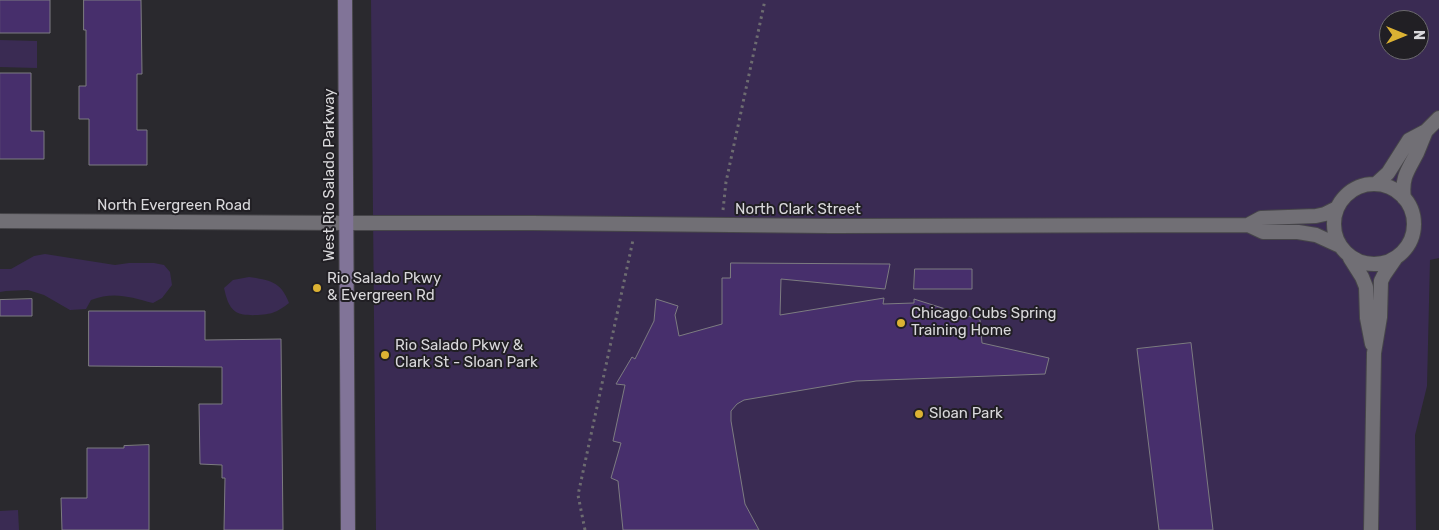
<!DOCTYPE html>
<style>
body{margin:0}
#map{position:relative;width:1439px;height:530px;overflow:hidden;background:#2a292e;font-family:Rubik,sans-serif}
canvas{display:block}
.north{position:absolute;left:1379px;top:10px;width:50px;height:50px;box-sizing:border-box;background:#211f24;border:1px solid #6b696d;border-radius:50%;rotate:90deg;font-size:14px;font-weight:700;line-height:20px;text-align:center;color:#d9d8db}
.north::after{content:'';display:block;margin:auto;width:18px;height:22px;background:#dcb233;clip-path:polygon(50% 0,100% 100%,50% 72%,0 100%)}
</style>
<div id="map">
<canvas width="1439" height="530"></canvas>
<div class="north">N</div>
</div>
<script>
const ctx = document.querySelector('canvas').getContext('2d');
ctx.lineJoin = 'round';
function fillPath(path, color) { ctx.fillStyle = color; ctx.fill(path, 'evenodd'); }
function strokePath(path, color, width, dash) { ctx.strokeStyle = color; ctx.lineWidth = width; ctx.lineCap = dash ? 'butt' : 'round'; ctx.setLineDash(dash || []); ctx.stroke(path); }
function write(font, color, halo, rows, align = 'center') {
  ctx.font = font + ' Rubik,sans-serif'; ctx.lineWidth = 4; ctx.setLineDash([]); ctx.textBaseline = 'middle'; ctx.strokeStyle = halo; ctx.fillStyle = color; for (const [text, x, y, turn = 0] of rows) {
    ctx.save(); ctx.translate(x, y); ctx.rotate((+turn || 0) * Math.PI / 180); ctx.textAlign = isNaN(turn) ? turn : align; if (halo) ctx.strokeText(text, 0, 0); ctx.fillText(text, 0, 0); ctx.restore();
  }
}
fillPath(new Path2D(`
 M 371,0 L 1439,0 L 1439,258 L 1430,260 L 1427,386 L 1415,435 L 1416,530 L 376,530 ZM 1389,20 L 1419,20 L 1419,50 L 1389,50 Z
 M 0,40 L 37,41 L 37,68 L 0,67 Z
 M 45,254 L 115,265 L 129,263 L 154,263 L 164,265 L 170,272 L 172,285 L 162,298 L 153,303 C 130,297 114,291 91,300 L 86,309 L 70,310 L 44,295 L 28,290 L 6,291 L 0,292 L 0,269 L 11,269 L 34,256 Z
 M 249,277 C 269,280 281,281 289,303 C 284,307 278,311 272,313 C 264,315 244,317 236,312 C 228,307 226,296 224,288 L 233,280 Z
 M 18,510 L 19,530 L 0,530 L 0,511 Z`), '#3a2b53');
const building = new Path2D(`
 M 0,0 L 50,0 L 50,33 L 0,33 Z
 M 84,0 L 141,0 L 142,74 L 137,74 L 137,130 L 147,130 L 147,165 L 89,165 L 89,119 L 79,119 L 79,86 L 86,86 L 86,30 L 84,30 Z
 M 0,73 L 31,73 L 31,131 L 44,131 L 44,159 L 0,159 Z
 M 731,263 L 890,264 L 885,289 L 781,279 L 780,315 L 884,298 L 883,304 L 914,303 L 914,299 L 980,320 L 982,343 L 1049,358 L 1045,374 L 856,381 L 744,400 L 737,404 L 731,411 L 731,421 L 745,504 L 759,530 L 623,530 L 618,481 L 611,478 L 621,443 L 613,441 L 625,385 L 616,384 L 632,357 L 635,359 L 654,321 L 656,299 L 678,306 L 675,315 L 679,336 L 722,324 L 722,278 L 730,278 Z
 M 915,269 L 972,269 L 972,289 L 914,289 Z
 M 32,299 L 32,316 L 0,316 L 0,300 Z
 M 89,311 L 205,311 L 205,340 L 281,339 L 283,530 L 224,530 L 225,478 L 222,478 L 222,465 L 200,464 L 199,404 L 222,404 L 222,367 L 89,366 Z
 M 1191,343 L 1213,530 L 1159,530 L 1137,349 Z
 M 149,445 L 149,530 L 62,530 L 61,498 L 87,498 L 87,448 L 124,448 L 124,446 Z`);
fillPath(building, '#472f6c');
strokePath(building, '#7d7c81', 1);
const minor = new Path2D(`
 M1334 224a40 40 0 1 1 80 0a40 40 0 1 1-80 0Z
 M 1376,184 L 1388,173 L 1409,140 L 1426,131 L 1439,118
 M 1404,198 C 1401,178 1408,170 1417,153 C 1420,146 1423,138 1426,131
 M 347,223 L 532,223 L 831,226 L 1248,225 L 1263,232 L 1298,232 L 1316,235 L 1340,246
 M 1248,225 L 1261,218 L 1316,216 L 1325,214 L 1337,208
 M 1350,258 L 1362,277 L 1366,287 L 1367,318 L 1372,344
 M 1371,530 L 1374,353 L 1380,317 L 1381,281 L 1384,275 L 1395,259`);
const tertiary = new Path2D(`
 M 0,221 L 347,223`);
const secondary = new Path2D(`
 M 345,0 L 348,530`);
strokePath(minor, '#464549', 16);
strokePath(tertiary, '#464549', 16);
strokePath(secondary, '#464549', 16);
strokePath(new Path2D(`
 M 723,210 L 726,182 L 765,0
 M 585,530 L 578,495 L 633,240`), '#6d6c70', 3, [2.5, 4]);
strokePath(minor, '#716f75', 14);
strokePath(tertiary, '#716f75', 14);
strokePath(secondary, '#817498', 14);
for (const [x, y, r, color] of [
 [317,288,5,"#dcb233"],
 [901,323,5,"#dcb233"],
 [385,355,5,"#dcb233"],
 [919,414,5,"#dcb233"]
]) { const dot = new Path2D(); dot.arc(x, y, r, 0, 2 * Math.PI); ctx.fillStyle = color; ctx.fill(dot); strokePath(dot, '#211f24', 2); }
write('15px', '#d9d8db', '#211f24', [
 ["West Rio Salado Parkway",330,175,-90],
 ["North Evergreen Road",174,206],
 ["North Clark Street",798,210]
]);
write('15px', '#d9d8db', '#211f24', [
 ["Rio Salado Pkwy",327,279],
 ["& Evergreen Rd",327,296],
 ["Chicago Cubs Spring",911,314],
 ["Training Home",911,331],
 ["Rio Salado Pkwy &",395,346],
 ["Clark St - Sloan Park",395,363],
 ["Sloan Park",929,414]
], 'left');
</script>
